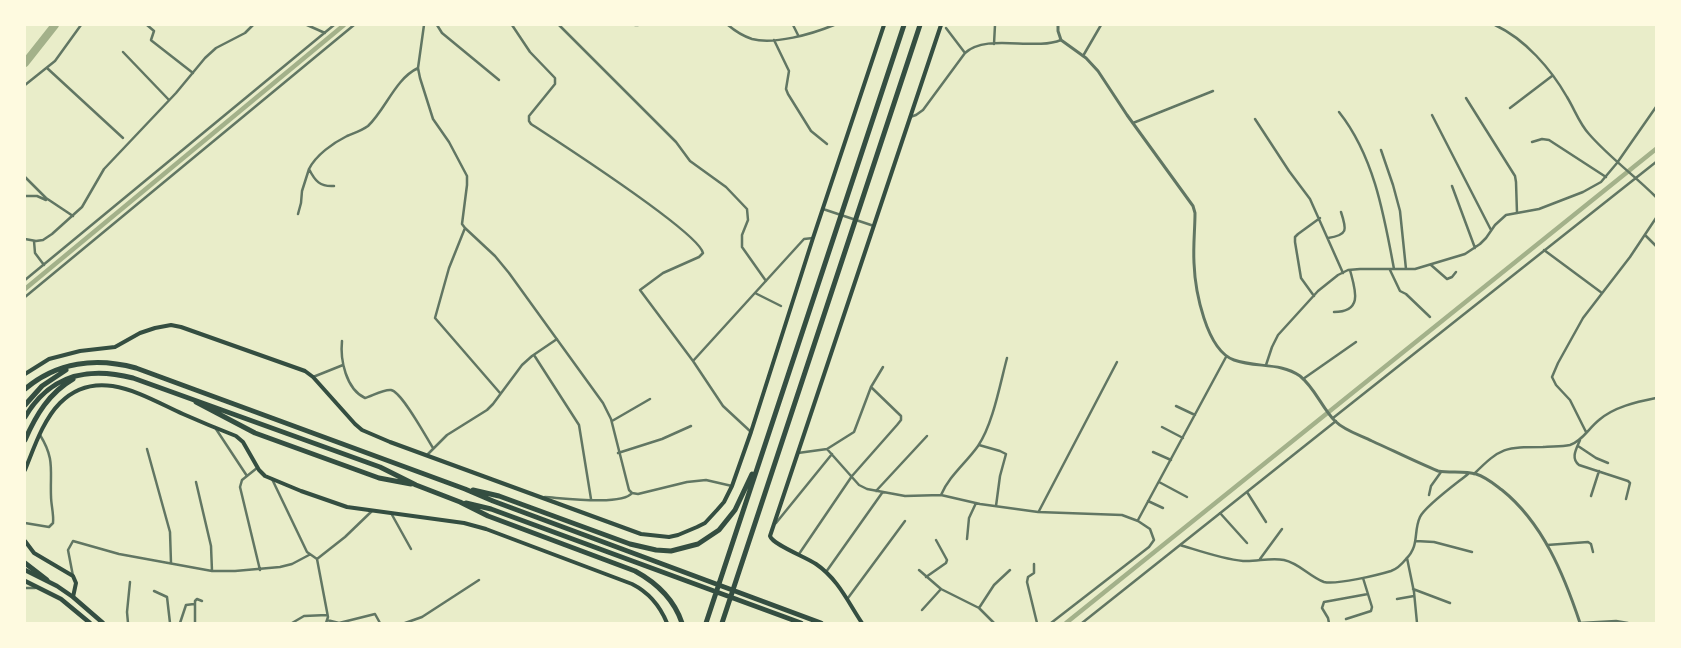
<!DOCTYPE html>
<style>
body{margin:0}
#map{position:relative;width:1681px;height:648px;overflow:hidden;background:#e9edc9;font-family:"Space Grotesk",sans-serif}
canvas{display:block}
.frame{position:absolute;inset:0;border:26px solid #fefae0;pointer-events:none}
</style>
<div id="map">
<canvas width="1681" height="648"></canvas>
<div class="frame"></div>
</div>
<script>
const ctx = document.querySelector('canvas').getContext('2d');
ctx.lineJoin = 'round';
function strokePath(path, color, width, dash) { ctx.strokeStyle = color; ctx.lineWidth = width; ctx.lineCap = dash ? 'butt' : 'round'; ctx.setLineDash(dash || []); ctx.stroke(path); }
strokePath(new Path2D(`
 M 25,289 L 344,25
 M 1066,623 L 1656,149`), '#a3b18a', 4.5);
strokePath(new Path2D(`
 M 25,63 L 55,25`), '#a3b18a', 8);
strokePath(new Path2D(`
 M 147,25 L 154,31 L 151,40 L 152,41 L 193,73
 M 307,25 L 325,33
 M 424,25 L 418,68 L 420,78 L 433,119 L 449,142 L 467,176 L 467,185 L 462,224 L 465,228 L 495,256 L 509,273 L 603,403 L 611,419 L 629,490 L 632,493 L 638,494 L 687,482 L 706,480 L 732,486
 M 437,25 L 442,33 L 499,80
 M 512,25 L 530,52 L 555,78 L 555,84 L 529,116 L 529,121 L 531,124 C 557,141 698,232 703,253 L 699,257 L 663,273 L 640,290 L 693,361
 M 559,25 L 676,142 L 690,161 L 726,187 L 747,209 L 748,220 L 742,235 L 742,247 L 766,281
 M 635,25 L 638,25
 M 728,25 C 735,31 743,36 752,39 C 774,45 812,34 834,25
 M 793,25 L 798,35
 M 1495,25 C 1525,39 1551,69 1567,97 C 1575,110 1579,123 1589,134 C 1609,157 1634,175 1656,197
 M 946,28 L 965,53
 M 774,40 L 789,71 L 786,89 L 788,94 L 811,131 L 827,144
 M 994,44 L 995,25
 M 123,52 L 169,100
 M 1083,56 L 1101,25
 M 47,68 L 123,138
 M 25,85 L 55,61 L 81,25
 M 1466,98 L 1515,176 L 1516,182 L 1517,213
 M 1510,108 L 1552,76
 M 1339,112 C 1374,156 1384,215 1394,269
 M 1432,115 L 1491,230
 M 910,117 L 916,115 L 923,110 L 965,53 C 986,33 1034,51 1061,40
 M 1255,119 L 1289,171 L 1310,199 L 1343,273
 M 1133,123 L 1213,91
 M 1532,142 L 1542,139 L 1549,140 L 1606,177
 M 1381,150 L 1393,185 L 1400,211 L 1406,269
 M 25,177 L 46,198 L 73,216
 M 334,186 C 320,187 315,181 309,169 C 316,155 333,143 347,136 C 354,133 361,131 368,126 C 386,109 395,79 418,68
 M 1452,186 L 1475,248
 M 25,196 L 37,196 L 46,200
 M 823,209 L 874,226
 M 298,214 L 301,203 L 302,191 L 309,169
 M 465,228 L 449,268 L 435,318 L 500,393
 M 1645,235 L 1656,246
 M 1328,238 C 1348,235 1347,230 1341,212
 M 25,239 L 36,241 L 43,240 L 52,234 L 82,207 L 104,169 L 176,93 L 205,58 L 216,48 L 245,33 L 253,25
 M 34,241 L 35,253 L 44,265
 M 1544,250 L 1602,293
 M 1431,265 L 1447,279 L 1452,277 L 1456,272
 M 1390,270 L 1400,291 L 1406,294 L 1430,317
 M 25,280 L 334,25
 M 755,293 L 781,306
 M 1314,296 L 1301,278 L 1295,242 L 1295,237 L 1298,234 L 1320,218
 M 25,297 L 354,25
 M 1334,312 C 1364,312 1355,289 1350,270
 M 342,341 C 340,360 346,389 365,398 C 372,396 384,389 391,390 C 402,392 426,437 433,448
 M 534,355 L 579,425 L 591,499
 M 1266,365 L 1272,347 L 1278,335 L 1318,291 L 1338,275 L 1348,270 L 1360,269 L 1415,269 L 1465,254 L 1480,244 L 1486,238 L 1495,225 L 1506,215 L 1539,209 L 1583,192 L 1601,182 L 1617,163 L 1656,107
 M 313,377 L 343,365
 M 1303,379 L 1356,342
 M 871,387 L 883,367
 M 1176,406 L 1195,415
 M 1333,418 L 1656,162
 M 612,421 L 650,399
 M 1162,427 L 1183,438
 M 216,429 L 247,476
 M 751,432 L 723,406 L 693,361 L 804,239 L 813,238
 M 1586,432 L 1570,400 L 1556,385 L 1552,377 L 1558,363 L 1583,318 L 1630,257 L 1656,218
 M 1580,440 C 1577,448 1570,458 1579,465 L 1628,481 L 1630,483 L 1626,499
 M 979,445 L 1000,451 L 1006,454 L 1000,476 L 996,506
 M 1578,446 L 1596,458 L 1608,463
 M 147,449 L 170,532 L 171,563
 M 1153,452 L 1171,460
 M 618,453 L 662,439 L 691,426
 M 798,453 L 827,449 L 859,485 L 867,489 L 905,496 L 941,495 L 980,504 L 1038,512 L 1122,515 L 1138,521 L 1150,529 L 1154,540 L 1149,547 L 1051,623
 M 427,455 L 447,435 L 487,410 L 493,404 L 522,365 L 532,356 L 557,339
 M 257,468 L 242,480 L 240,487 L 260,570
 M 1474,474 C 1501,447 1505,447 1543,447 C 1551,446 1561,447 1570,445 C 1582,441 1589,428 1599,420 C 1614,407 1636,402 1656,398
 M 272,479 L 307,552 L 317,559
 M 196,482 L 211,546 L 212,571
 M 1159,482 L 1187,497
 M 876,491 L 927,436
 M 1247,492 L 1266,522
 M 941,495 C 949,476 966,463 978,446 C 993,424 1000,384 1007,358
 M 1429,495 L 1431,486 L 1441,472
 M 1591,496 L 1599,471
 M 545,497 C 562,498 622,506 632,493
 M 1148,501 L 1163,508
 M 1039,511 L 1117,362
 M 391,513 L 411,549
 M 1220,513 L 1247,543
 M 1138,520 L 1226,357
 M 25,523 L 49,527 L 53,523 C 54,514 51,505 51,496 C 50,470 55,459 40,435
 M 776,523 L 832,454
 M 967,539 L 969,518 L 976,503
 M 1416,541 L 1434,542 L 1472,552
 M 1180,545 C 1200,551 1222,559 1243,561 C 1257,562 1270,557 1284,560 C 1299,563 1310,577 1324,582 C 1336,585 1378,575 1391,571 C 1397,569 1402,564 1406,559 C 1420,545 1413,532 1420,517 C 1425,506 1457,483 1468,474
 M 1547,545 L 1588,542 L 1591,544 L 1593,552
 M 799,554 L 852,476 L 897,425 L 901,420 L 901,416 L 871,387 L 854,432 L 827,449
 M 1407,558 L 1414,592 L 1417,623
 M 317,559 L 345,537 L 372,511
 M 317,559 L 328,617 L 326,623
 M 1260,559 L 1282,529
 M 1034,564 L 1034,573 L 1028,577 L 1027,582 L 1037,623
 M 919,570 L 941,589 L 979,608 L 994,623
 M 826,572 L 882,493
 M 73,576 L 68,550 L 73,541 L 119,554 L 212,571 L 235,571 L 280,567 L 292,564 L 309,555
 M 926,577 L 946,563 L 947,560 L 936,540
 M 25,588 L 35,588
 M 1413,589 L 1450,603
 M 154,591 L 167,597 L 170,623
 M 848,598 L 905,521
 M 1397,599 L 1414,596
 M 979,608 L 994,585 L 1010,570
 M 922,610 L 941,589
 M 1346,619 L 1371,611 L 1372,607 L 1363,578
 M 327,620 L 339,623 L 375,614 L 380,623
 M 128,623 L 127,612 L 130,582
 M 180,623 L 186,605 L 194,604
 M 195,623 L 195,601 L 197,599 L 202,601
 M 292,623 L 304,616 L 327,615
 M 405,623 L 422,617 L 479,580
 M 1082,623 L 1336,421
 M 1329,623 L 1328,618 L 1322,608 L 1324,602 L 1368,594
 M 1580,623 L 1616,621 L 1628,623`), '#617663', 2.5);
strokePath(new Path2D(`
 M 1058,25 L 1058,31 L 1061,40 L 1086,58 L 1098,71 L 1127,115 L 1193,206 L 1195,213 C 1195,229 1193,246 1194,263 C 1195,290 1206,350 1234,360 C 1256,368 1280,362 1300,376 C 1315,388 1322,408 1335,421 C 1345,431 1360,435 1372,441 C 1394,451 1416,462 1438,471 C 1450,473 1464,471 1476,474 C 1486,477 1494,484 1502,490 C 1543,523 1564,575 1580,623`), '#617663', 3);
strokePath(new Path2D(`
 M 25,374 L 49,359 L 80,351 L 115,347 L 140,333 L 155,328 L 171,325 L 181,327 L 305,371 L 313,377 L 355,424 L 362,430 L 390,442 L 641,534 L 669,537 L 678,535 L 697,527 L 705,523 L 717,510 L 724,502 L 732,486 L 751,432 L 813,238 L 884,25
 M 25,470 C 34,448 43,420 60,403 C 98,365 145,397 183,414 C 201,422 218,429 236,436 L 243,442 L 259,470 L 265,476 L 301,491 L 347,507 L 464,523 L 486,529 L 632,584 C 648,592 660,606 667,623
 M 25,541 L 34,553 L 73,576 L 76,583 L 73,597
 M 862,623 C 848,602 838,579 816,564 C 806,557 773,545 770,536 L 941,25`), '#344e41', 4);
strokePath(new Path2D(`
 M 25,570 L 57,586 L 73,597 L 103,623
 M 25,581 L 61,599 L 90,623`), '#344e41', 4.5);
strokePath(new Path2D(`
 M 25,389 C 57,362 96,357 136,368 L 465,489 L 493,501 L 821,623
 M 196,402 L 255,433 L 379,478 L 411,484
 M 25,405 L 42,386 L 66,370
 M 25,417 C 50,375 87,366 133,378 L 380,467 L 416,485 L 460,502 L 488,516 L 635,571 C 657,583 674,599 682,623
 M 25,440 C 36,415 49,393 73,379
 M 473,490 L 499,496 L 630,544 L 656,550 L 671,551 L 698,544 L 719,530 L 735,510 L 752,474
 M 466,503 L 491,509 L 801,623
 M 25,563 L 47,580
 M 706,623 L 904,25
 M 722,623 L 920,25`), '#344e41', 5);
</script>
